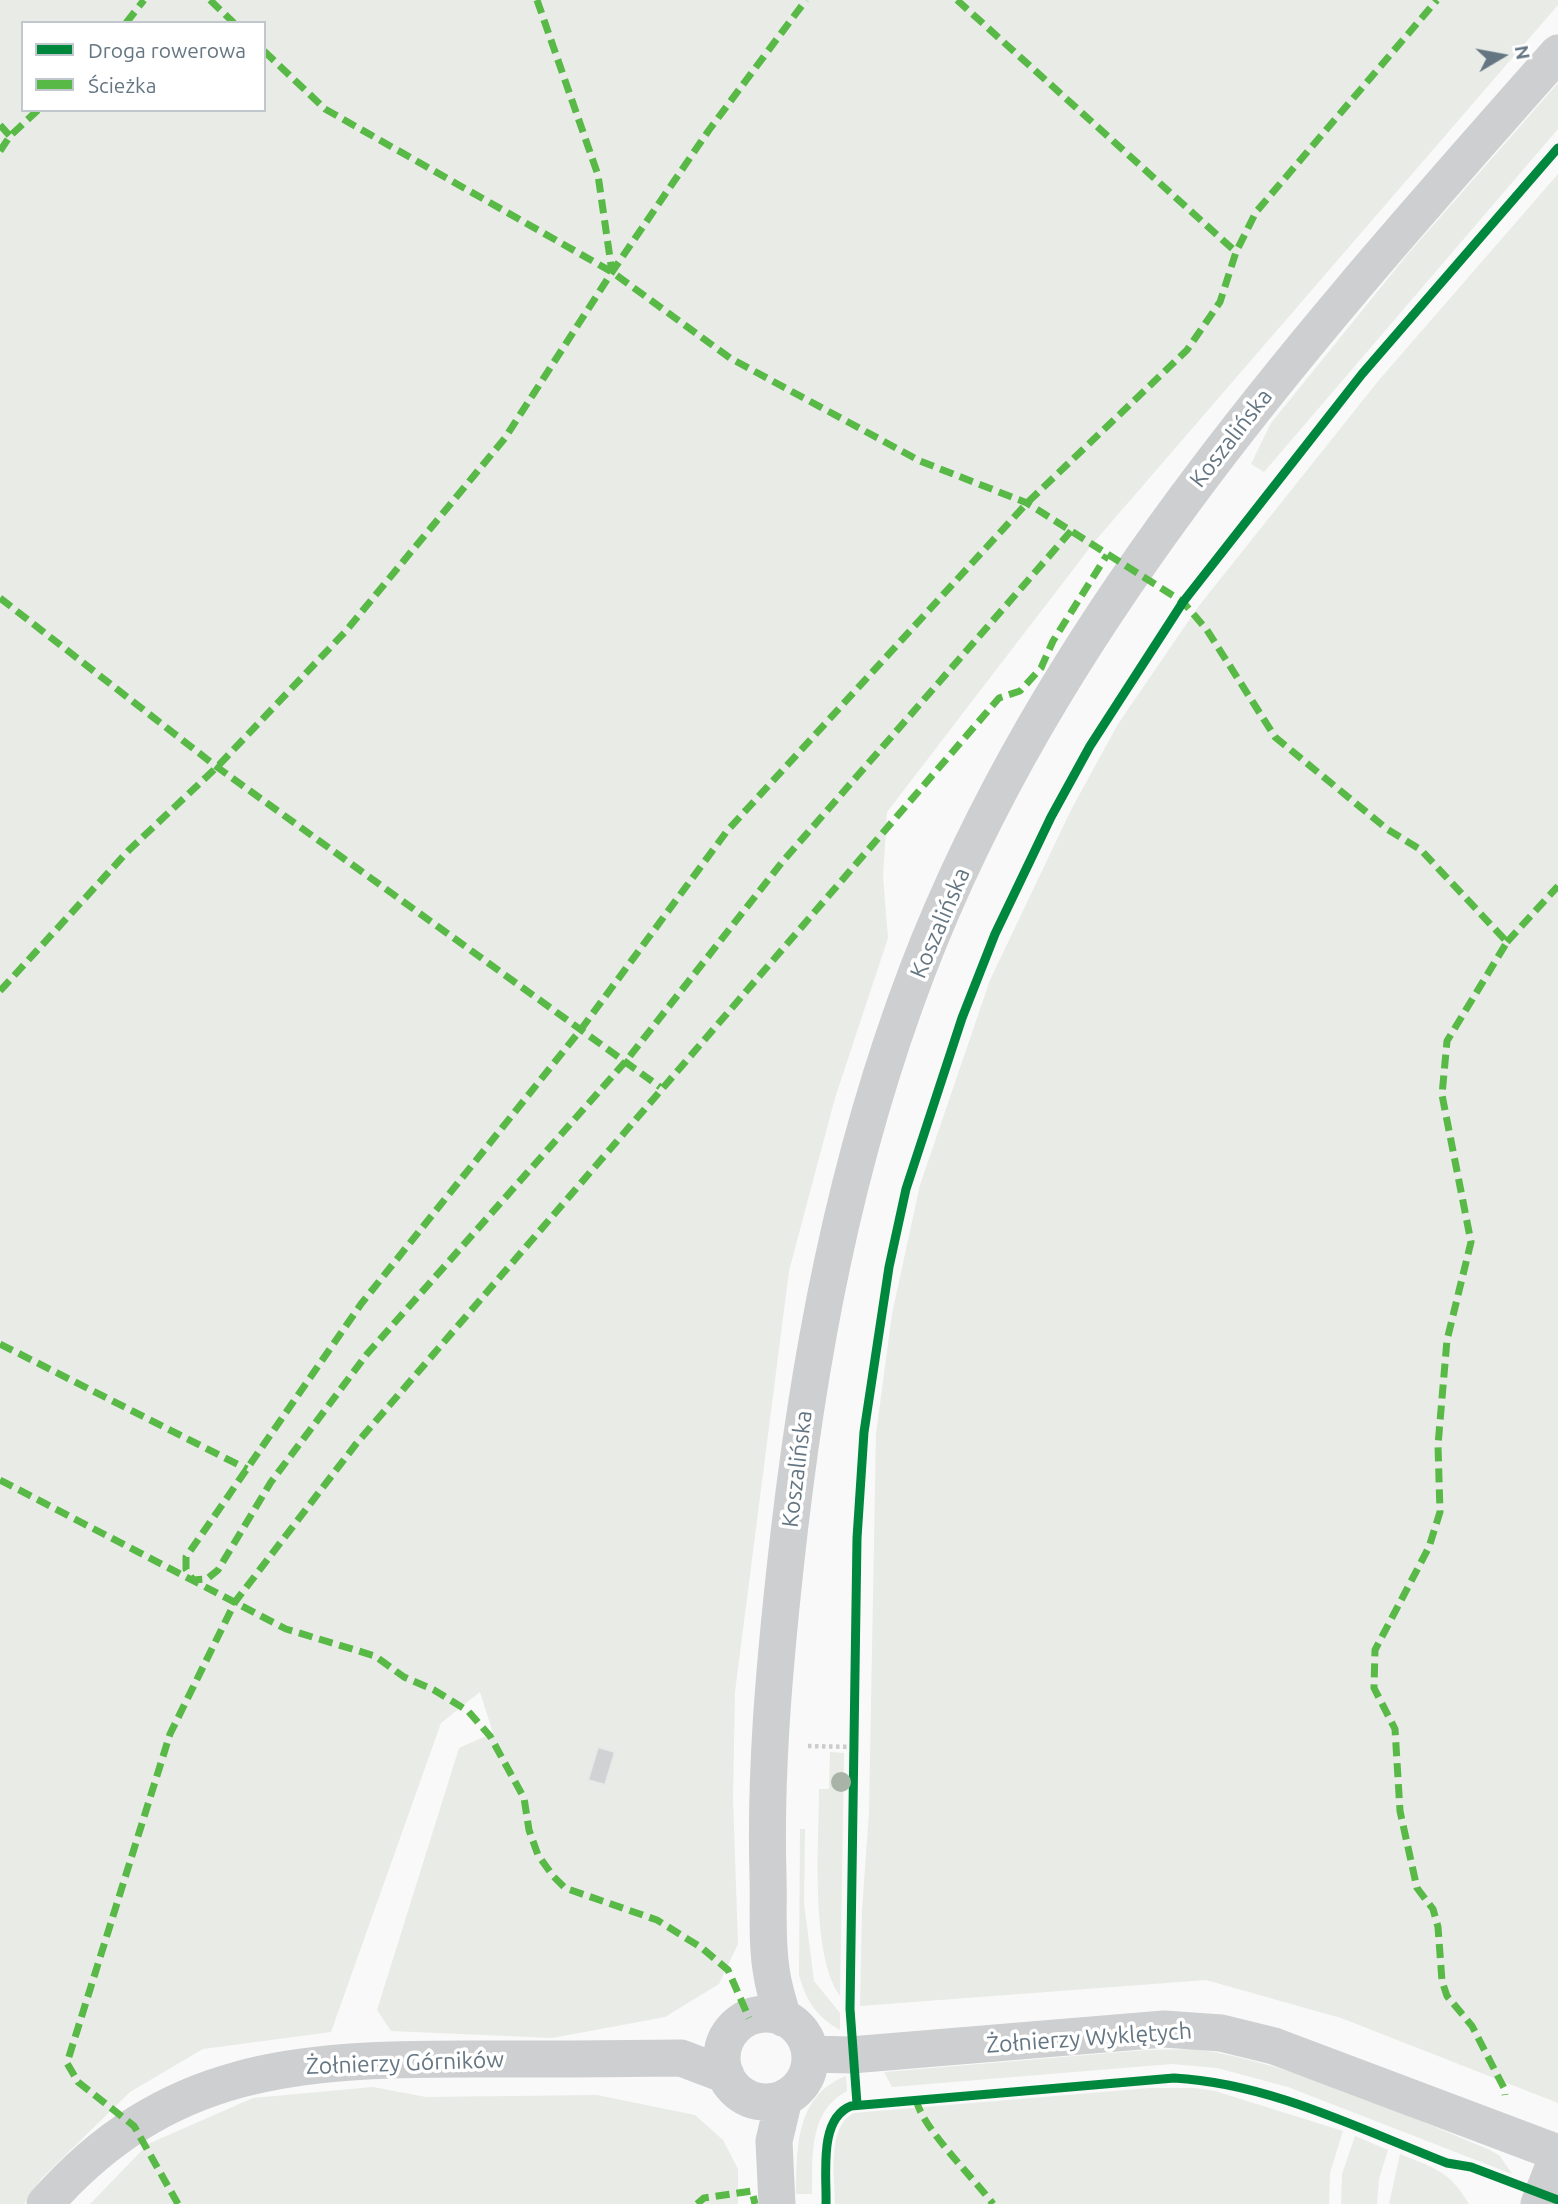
<!DOCTYPE html>
<meta charset="utf-8">
<style>
body{margin:0}
#map{position:relative;width:1558px;height:2204px;overflow:hidden;background:#f9f9f9;font-family:Ubuntu,sans-serif}
canvas{display:block}
.legend{position:absolute;left:21px;top:21px;width:245px;height:91px;box-sizing:border-box;background:#fff;border:2px solid #c1c8cd;margin:0;padding:9px 12px;list-style:none;font-size:21px;color:#657683}
.legend li{display:flex;align-items:center;gap:14px;height:35px}
.legend b{width:35px;border:2px solid #c1c8cd}
.north{position:absolute;left:1467px;top:21px;width:70px;height:70px;-webkit-text-stroke:5px #fff;paint-order:stroke;rotate:80deg;font-size:19px;font-weight:700;line-height:28px;text-align:center;color:#657683}
.north::after{content:'';display:block;margin:auto;width:24px;height:32px;background:#657683;clip-path:polygon(50% 0,100% 100%,50% 72%,0 100%)}
</style>
<div id="map">
<canvas width="1558" height="2204"></canvas>
<ul class="legend">
<li><b style="height:9px;background:#00873e"></b>Droga rowerowa</li>
<li><b style="height:9px;background:#58b947"></b>Ścieżka</li>
</ul>
<div class="north">N</div>
</div>
<script>
const ctx = document.querySelector('canvas').getContext('2d');
ctx.lineJoin = 'round';
function fillPath(path, color) { ctx.fillStyle = color; ctx.fill(path, 'evenodd'); }
function strokePath(path, color, width, dash) { ctx.strokeStyle = color; ctx.lineWidth = width; ctx.lineCap = dash ? 'butt' : 'round'; ctx.setLineDash(dash || []); ctx.stroke(path); }
function write(font, color, halo, rows, align = 'center') {
  ctx.font = font + ' Ubuntu,sans-serif'; ctx.lineWidth = 7; ctx.setLineDash([]); ctx.textBaseline = 'middle'; ctx.strokeStyle = halo; ctx.fillStyle = color; for (const [text, x, y, turn = 0] of rows) {
    ctx.save(); ctx.translate(x, y); ctx.rotate((+turn || 0) * Math.PI / 180); ctx.textAlign = isNaN(turn) ? turn : align; if (halo) ctx.strokeText(text, 0, 0); ctx.fillText(text, 0, 0); ctx.restore();
  }
}
fillPath(new Path2D(`
 M 0,0 L 1558,0 L 1558,5 L 1095,541 L 887,812 L 883,876 L 888,938 L 835,1098 L 789,1271 L 735,1692 L 733,1798 L 738,1944 L 719,1984 L 665,2017 L 552,2038 L 391,2031 L 377,2010 L 459,1748 L 493,1733 L 480,1692 L 441,1723 L 331,2032 L 203,2049 L 130,2092 L 42,2178 L 24,2204 L 0,2204 ZM 23,23 L 264,23 L 264,110 L 23,110 Z
 M 1558,83 L 1558,129 L 1264,472 L 1251,464 L 1271,423 L 1407,255 Z
 M 1558,174 L 1558,2103 L 1341,2018 L 1206,1980 L 860,2006 L 862,1911 L 869,1812 L 876,1434 L 892,1314 L 920,1185 L 990,980 L 1071,810 L 1118,724 L 1198,607 L 1379,380 Z
 M 830,1752 L 844,1753 L 840,1996 C 810,1954 819,1842 819,1789 L 829,1789 Z
 M 800,1829 L 805,1829 L 804,1903 L 814,1981 L 840,2013 L 840,2030 C 817,2017 806,2001 799,1975 Z
 M 1196,2049 C 1298,2065 1395,2111 1490,2150 L 1500,2156 L 1512,2174 L 1288,2087 L 1217,2068 L 1172,2064 L 892,2087 L 884,2072 L 1147,2050 Z
 M 846,2076 L 847,2091 C 808,2112 813,2156 812,2194 L 796,2194 C 797,2148 795,2096 846,2076 Z
 M 373,2087 L 426,2097 L 597,2095 L 695,2115 L 723,2140 L 738,2169 L 738,2204 L 90,2204 L 148,2144 L 253,2098 Z
 M 1150,2088 L 1195,2088 L 1215,2091 L 1343,2131 L 1330,2173 L 1329,2204 L 835,2204 C 835,2178 826,2127 854,2113 Z
 M 1355,2136 L 1388,2150 L 1379,2179 L 1377,2204 L 1341,2204 L 1342,2174 Z
 M 1400,2154 C 1434,2168 1450,2171 1469,2204 L 1389,2204 Z`), '#e8ebe6');
const building = new Path2D(`
 M 598,1747 L 615,1752 L 605,1785 L 588,1780 Z`);
fillPath(building, '#d0d2d3');
strokePath(building, '#e8e8e8', 2);
strokePath(new Path2D(`
 M 808,1746 L 853,1747`), '#cbcccd', 4.5, [3.5, 3.5]);
strokePath(new Path2D(`
 M722 2058a44 44 0 1 1 88 0a44 44 0 1 1-88 0Z
 M 783,2018 C 779,2004 774,1989 772,1975 C 766,1943 769,1908 768,1876 C 765,1774 774,1671 785,1569 C 807,1364 844,1162 918,969 C 1054,616 1312,332 1558,53
 M 810,2054 L 851,2055 L 1164,2029 L 1221,2033 L 1274,2046 L 1558,2153
 M 45,2204 C 166,2066 298,2059 469,2059 C 540,2059 610,2059 681,2058 L 726,2075
 M 777,2204 L 774,2141 L 784,2099
 M 1539,2204 L 1558,2155`), '#cecfd0', 37);
strokePath(new Path2D(`
 M 210,0 L 234,23
 M 537,0 L 598,175 L 612,272
 M 957,0 L 1236,252
 M 126,23 L 144,0
 M 264,51 L 325,109 L 612,272 L 730,358 L 920,461 L 1027,503 L 1183,602 L 1207,630 L 1275,737 L 1387,829 L 1421,850 L 1507,942 L 1447,1041 L 1442,1095 L 1471,1242 L 1447,1340 L 1438,1445 L 1440,1512 L 1429,1547 L 1375,1650 L 1374,1688 L 1395,1729 L 1400,1811 L 1417,1888 L 1433,1909 L 1438,1927 L 1442,1981 L 1447,1996 L 1472,2026 L 1504,2088 L 1505,2095
 M 0,125 L 10,136
 M 0,151 L 10,136 L 38,110
 M 1071,531 L 783,861 L 626,1061 L 367,1354 L 271,1482 L 218,1570 L 207,1579 L 193,1580 L 186,1569 L 186,1557 L 361,1304 L 582,1028 L 727,831 L 1027,503 L 1187,350 L 1220,302 L 1236,252 L 1256,212 L 1437,0
 M 0,598 L 217,767 L 660,1087
 M 1507,942 L 1558,886
 M 0,991 L 129,850 L 217,767 L 345,632 L 505,438 L 612,272 L 709,130 L 806,0
 M 0,1344 L 247,1469
 M 0,1480 L 286,1629 L 375,1656 L 404,1677 L 434,1690 L 468,1711 L 490,1736 L 524,1798 L 529,1830 L 538,1855 L 553,1876 L 565,1888 L 657,1920 L 702,1948 L 728,1970 L 749,2018
 M 916,2099 C 921,2127 974,2178 993,2204
 M 178,2204 L 134,2126 L 78,2082 L 67,2063 L 170,1734 L 235,1602 L 356,1444 L 999,698 L 1020,691 L 1041,668 L 1053,641 L 1107,555
 M 697,2204 L 704,2198 L 752,2191 L 755,2204`), '#58b947', 7, [14, 7]);
strokePath(new Path2D(`
 M 857,2104 L 850,2009 L 857,1538 L 864,1432 L 889,1267 L 906,1189 L 962,1018 L 995,934 L 1051,817 L 1090,746 L 1183,602 L 1362,374 L 1558,148
 M 826,2204 C 827,2175 818,2119 851,2106 L 1174,2078 C 1269,2083 1360,2129 1447,2163 L 1471,2167 L 1558,2200`), '#00873e', 9);
ctx.fillStyle = '#a9b3a7';
for (const [x, y] of [
 [841,1782]
]) { ctx.beginPath(); ctx.arc(x, y, 10, 0, 2 * Math.PI); ctx.fill(); }
write('23px', '#657683', '#fff', [
 ["Koszalińska",1231,438,-52],
 ["Koszalińska",940,923,-67],
 ["Koszalińska",797,1469,-83],
 ["Żołnierzy Wyklętych",1089,2038,-4],
 ["Żołnierzy Górników",405,2063,-2]
]);
</script>
